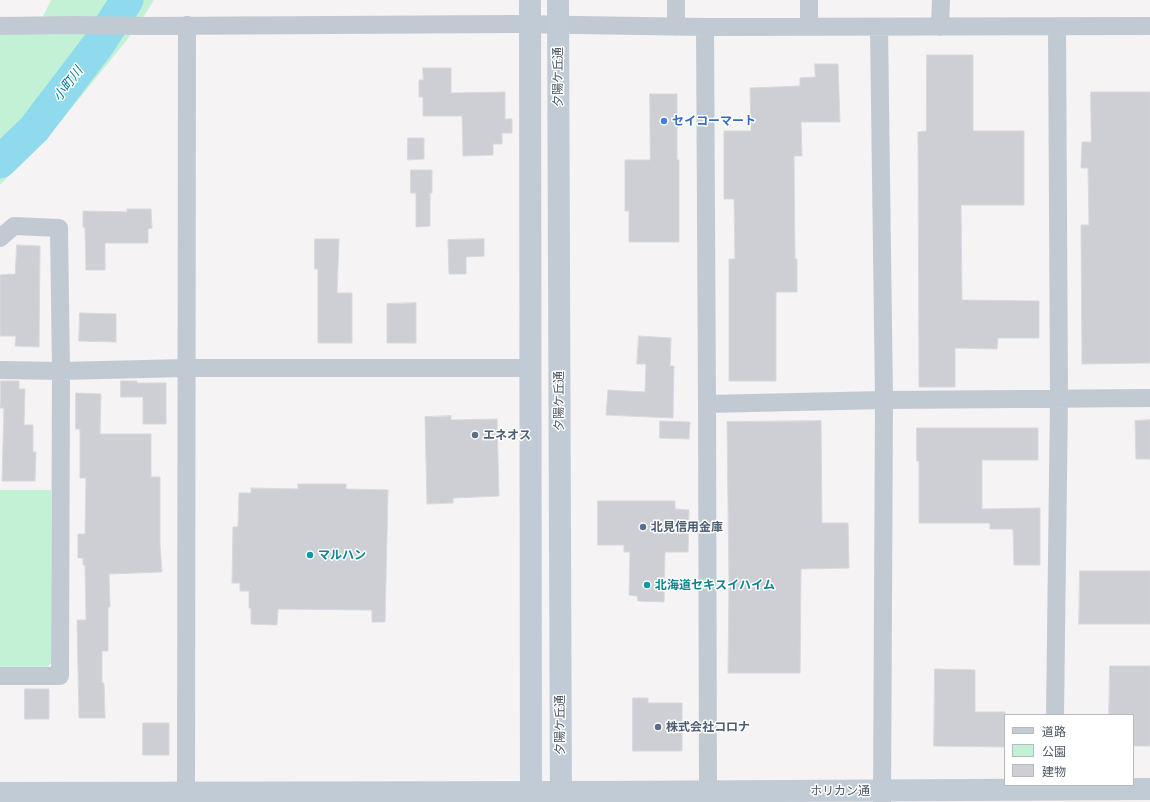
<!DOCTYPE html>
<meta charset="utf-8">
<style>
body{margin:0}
#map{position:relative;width:1150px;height:802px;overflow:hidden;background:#f5f3f3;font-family:"Asap Condensed","Noto Sans JP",sans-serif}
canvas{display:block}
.legend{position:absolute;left:1004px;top:714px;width:130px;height:72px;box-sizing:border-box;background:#fff;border:1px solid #b7bbc0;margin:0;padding:5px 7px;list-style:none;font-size:12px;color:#4a5661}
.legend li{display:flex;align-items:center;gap:8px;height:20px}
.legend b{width:20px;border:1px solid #b7bbc0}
</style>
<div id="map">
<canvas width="1150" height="802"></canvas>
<ul class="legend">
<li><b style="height:5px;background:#c1cbd6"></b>道路</li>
<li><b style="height:11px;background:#c3f1d5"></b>公園</li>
<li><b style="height:11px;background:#cdcfd5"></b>建物</li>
</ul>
</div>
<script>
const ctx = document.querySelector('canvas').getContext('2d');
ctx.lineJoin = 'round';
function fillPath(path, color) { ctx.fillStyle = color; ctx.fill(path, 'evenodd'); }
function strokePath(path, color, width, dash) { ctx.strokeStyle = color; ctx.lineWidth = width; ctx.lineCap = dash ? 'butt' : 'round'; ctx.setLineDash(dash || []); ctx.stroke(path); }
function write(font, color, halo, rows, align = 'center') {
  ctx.font = font + ' "Asap Condensed","Noto Sans JP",sans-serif'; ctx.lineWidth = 3; ctx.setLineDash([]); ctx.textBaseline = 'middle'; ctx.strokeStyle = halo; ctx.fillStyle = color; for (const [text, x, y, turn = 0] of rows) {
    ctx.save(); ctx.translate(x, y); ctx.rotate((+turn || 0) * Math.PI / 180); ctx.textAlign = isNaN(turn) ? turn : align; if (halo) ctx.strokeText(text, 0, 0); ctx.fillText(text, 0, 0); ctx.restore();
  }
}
fillPath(new Path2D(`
 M 51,0 L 154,0 L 135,30 L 61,121 L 0,185 L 0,35 L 35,33 Z
 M 0,490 L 51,490 L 51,663 L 44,671 L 0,671 Z`), '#c3f1d5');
strokePath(new Path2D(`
 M 0,162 L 34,129 L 98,45 L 127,0`), '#90daee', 33);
const building = new Path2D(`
 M 927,55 L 973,55 L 973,131 L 1024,131 L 1024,205 L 961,205 L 962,300 L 1039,301 L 1039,338 L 998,338 L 997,349 L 955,348 L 955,387 L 919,387 L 918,132 L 926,131 Z
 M 815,64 L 838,64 L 840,122 L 801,122 L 802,156 L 794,156 L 795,259 L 797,259 L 797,292 L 776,292 L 776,381 L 729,381 L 729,259 L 735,259 L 734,199 L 724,199 L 724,131 L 751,131 L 750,88 L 800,86 L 800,78 L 815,77 Z
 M 423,68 L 451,68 L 451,93 L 505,92 L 505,119 L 512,119 L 512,133 L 502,133 L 502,144 L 493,144 L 493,155 L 463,156 L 462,116 L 423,116 L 423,97 L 419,97 L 419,80 L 423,80 Z
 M 1091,92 L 1150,92 L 1150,363 L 1082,364 L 1081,225 L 1089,225 L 1088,168 L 1081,168 L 1082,142 L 1091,142 Z
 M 650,94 L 677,94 L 677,160 L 679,160 L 679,242 L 629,242 L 629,211 L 625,211 L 625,160 L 650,160 Z
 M 408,138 L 424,138 L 424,159 L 408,160 Z
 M 411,170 L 432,170 L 432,193 L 430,193 L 430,226 L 416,227 L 416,193 L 411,193 Z
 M 127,209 L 151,209 L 152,228 L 148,229 L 148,243 L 105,243 L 105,270 L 86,270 L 85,228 L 83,227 L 83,211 L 127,212 Z
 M 315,239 L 339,239 L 337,293 L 352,293 L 352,343 L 318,343 L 318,269 L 315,269 Z
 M 484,239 L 484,256 L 466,257 L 466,274 L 449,274 L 448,240 Z
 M 17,245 L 40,246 L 39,347 L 15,346 L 16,336 L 0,336 L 0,275 L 15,274 Z
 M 416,303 L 416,343 L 387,343 L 387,304 Z
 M 80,313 L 116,314 L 116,342 L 79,341 Z
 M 639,336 L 671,338 L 670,366 L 674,366 L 673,418 L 606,415 L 608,390 L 645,392 L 646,364 L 637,364 Z
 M 1,381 L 19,381 L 19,389 L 25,389 L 24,425 L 33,425 L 33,452 L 36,452 L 35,481 L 2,481 L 4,408 L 0,408 Z
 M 121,381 L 137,381 L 137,383 L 166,383 L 166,424 L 143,424 L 143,397 L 121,397 Z
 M 76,393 L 101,394 L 100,434 L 151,434 L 151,477 L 160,477 L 160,545 L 162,572 L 109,574 L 110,607 L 108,607 L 108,651 L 102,651 L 102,683 L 104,683 L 105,718 L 79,718 L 77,620 L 86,620 L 85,565 L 83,565 L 83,558 L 78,558 L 78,534 L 85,534 L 86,478 L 80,478 L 80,429 L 76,429 Z
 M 451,416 L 451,420 L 497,419 L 499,496 L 453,498 L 453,503 L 427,504 L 425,417 Z
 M 1150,420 L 1150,459 L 1136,459 L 1135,421 Z
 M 660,421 L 690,422 L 689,439 L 660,438 Z
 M 821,421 L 822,523 L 848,523 L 849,568 L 801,569 L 800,673 L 728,673 L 729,582 L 727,422 Z
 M 917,428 L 1038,428 L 1038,460 L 982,460 L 982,509 L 1040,508 L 1040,565 L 1014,565 L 1013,529 L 990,529 L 990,523 L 919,523 L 919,461 L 917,461 Z
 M 298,484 L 346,484 L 346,489 L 388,490 L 385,622 L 372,622 L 372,610 L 278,609 L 277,625 L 251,624 L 251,608 L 249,608 L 249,591 L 240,591 L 240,583 L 232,583 L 233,527 L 238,527 L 239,493 L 251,493 L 251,488 L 298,489 Z
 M 598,501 L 675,501 L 675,509 L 689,510 L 688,552 L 665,552 L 664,602 L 638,601 L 637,596 L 629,595 L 630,552 L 624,552 L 624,545 L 598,545 Z
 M 1080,571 L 1150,571 L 1150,624 L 1079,624 Z
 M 1110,666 L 1150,666 L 1150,746 L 1133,746 L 1133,715 L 1109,715 Z
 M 935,669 L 975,670 L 975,712 L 1005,712 L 1005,747 L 934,746 Z
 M 25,689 L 49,689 L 49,719 L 25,719 Z
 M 633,698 L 648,698 L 648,703 L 682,703 L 682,751 L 633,751 Z
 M 143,723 L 169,723 L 169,755 L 143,755 Z`);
fillPath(building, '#cdcfd5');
strokePath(building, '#d7d9de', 1);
strokePath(new Path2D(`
 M 0,26 L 76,25 L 145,26 L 514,24 L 705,27 L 1150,26
 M 676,27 L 676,0
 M 705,27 L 707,404 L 708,791
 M 809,27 L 809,0
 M 879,27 L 884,400 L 882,802
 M 940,27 L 941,0
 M 0,238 L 14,226 L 59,228 L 61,371 L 60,676 L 0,676
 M 0,370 L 61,371 L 186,368 L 530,368
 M 707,404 L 884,400 L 1150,398
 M 1055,715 L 1059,398 L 1057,26
 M 186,792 L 187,25`), '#c1cad2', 18);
strokePath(new Path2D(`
 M 530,0 L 531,802
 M 558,0 L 561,802
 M 0,793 L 599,792 L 1150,789`), '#c1cbd6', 22);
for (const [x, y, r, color] of [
 [664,121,4,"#3f7fe0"],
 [475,435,4,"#5c6f8a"],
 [643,527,4,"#5c6f8a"],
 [310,555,4,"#0f9aa8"],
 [647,585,4,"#0f9aa8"],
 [658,727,4,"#5c6f8a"]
]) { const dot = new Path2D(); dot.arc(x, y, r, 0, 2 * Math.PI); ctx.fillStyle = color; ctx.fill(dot); strokePath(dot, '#fff', 1.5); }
write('12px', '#4a5661', '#fff', [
 ["夕陽ケ丘通",558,77,-90],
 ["夕陽ケ丘通",559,401,-90],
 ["夕陽ケ丘通",560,725,-90],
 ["ホリカン通",840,791]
]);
write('bold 12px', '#366cbe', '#fff', [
 ["セイコーマート",672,121]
], 'left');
write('bold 12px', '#4e5e75', '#fff', [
 ["エネオス",483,435],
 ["北見信用金庫",651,527],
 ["株式会社コロナ",666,727]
], 'left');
write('bold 12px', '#0d838f', '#fff', [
 ["マルハン",318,555],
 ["北海道セキスイハイム",655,585]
], 'left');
write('italic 13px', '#0c7c9b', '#fff', [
 ["小町川",68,84,-53]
]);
</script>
